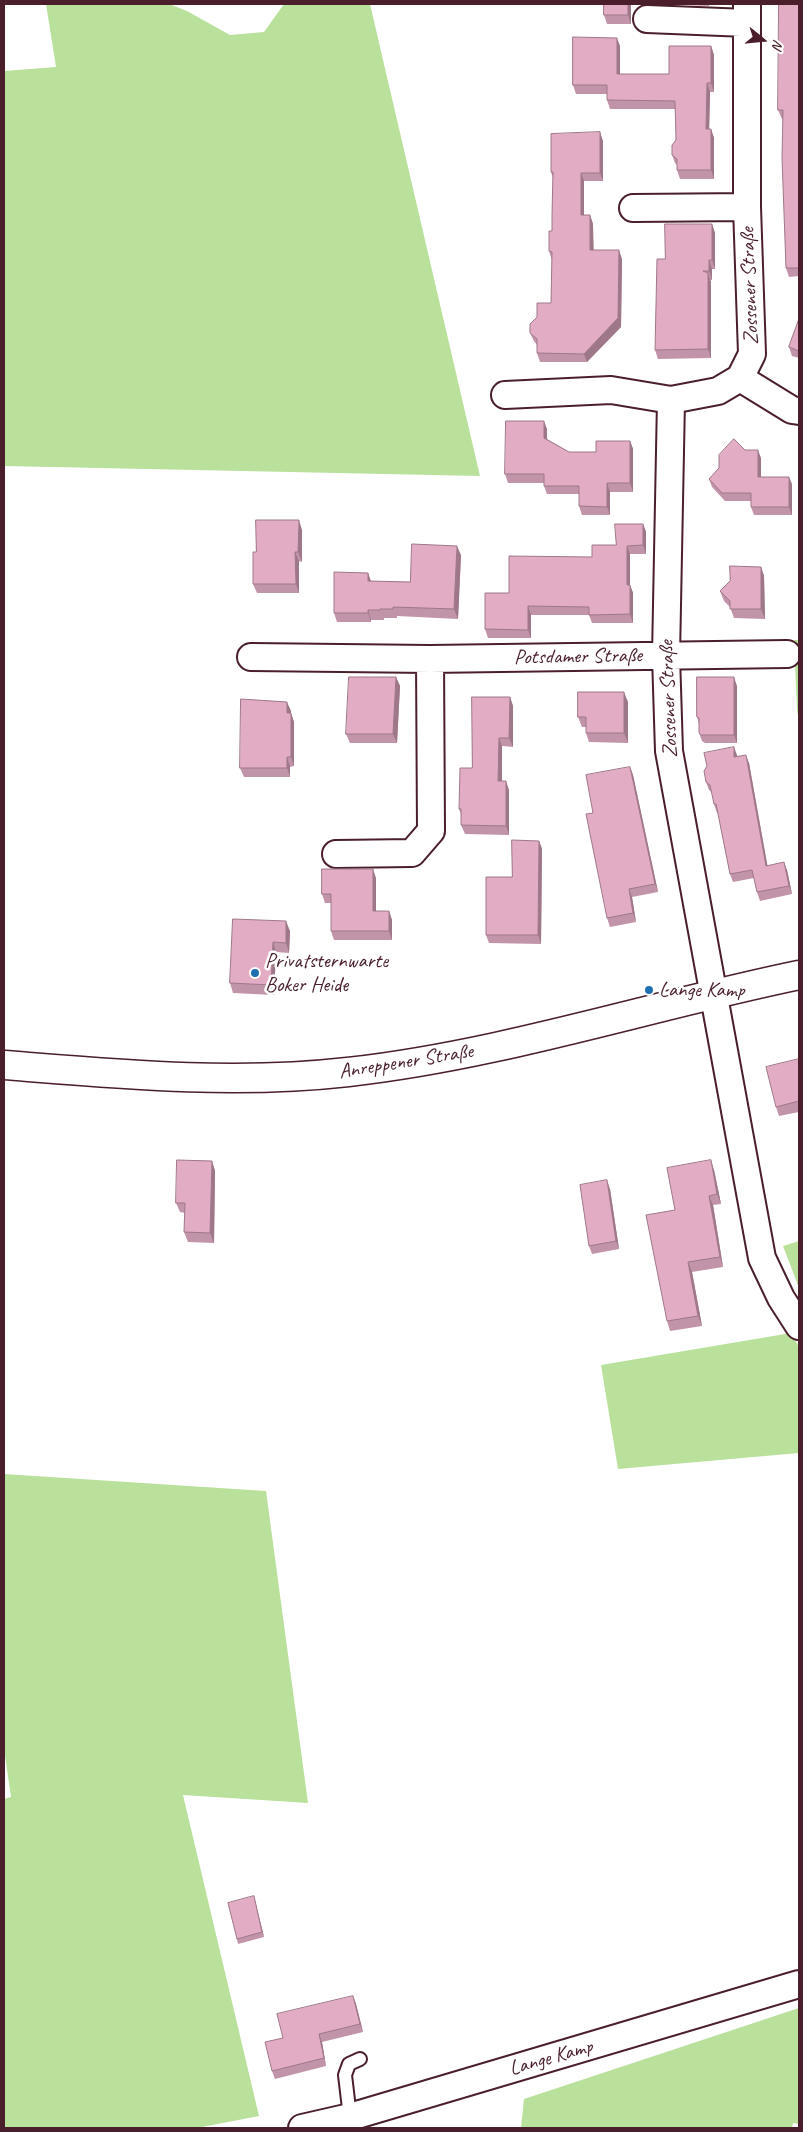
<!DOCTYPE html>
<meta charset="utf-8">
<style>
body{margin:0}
#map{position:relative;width:803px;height:2132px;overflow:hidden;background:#fff;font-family:Caveat,sans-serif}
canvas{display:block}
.frame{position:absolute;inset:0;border:5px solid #4a1f2b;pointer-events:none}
.north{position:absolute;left:738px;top:15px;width:50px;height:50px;-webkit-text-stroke:4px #fff;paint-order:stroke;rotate:107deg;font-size:14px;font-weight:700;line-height:20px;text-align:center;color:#4a1f2b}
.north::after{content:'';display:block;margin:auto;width:18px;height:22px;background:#4a1f2b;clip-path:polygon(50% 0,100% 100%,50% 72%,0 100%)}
</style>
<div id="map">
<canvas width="803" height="2132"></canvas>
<div class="frame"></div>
<div class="north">N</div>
</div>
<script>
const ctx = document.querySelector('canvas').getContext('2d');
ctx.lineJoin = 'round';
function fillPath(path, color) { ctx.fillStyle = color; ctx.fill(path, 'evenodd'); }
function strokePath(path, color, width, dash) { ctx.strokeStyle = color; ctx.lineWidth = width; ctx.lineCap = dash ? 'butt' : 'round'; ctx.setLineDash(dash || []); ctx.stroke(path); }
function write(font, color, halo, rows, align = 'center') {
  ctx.font = font + ' Caveat,sans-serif'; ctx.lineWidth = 5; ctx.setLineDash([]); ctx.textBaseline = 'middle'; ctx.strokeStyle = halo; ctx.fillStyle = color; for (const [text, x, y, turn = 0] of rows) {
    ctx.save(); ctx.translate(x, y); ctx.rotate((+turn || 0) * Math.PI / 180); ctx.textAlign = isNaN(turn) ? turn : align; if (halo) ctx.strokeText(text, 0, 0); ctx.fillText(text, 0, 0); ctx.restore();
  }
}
fillPath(new Path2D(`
 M 46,4 L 169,4 L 187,11 L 230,35 L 264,32 L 284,4 L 370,4 L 480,476 L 4,466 L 4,71 L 56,67 Z
 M 794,640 L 799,640 L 799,721 L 797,710 Z
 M 799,1241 L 799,1288 L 783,1246 Z
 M 791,1333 L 799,1347 L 799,1453 L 618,1469 L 601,1365 Z
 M 4,1474 L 266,1491 L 308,1803 L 183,1795 L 259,2116 L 197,2128 L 4,2128 L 4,1799 L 11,1797 L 4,1749 Z
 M 799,2008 L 799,2124 L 793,2123 L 792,2128 L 521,2128 L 524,2099 Z`), '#b9e19c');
const lane = new Path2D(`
 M 350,2117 L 345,2075 L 349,2064 L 360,2059`);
const street = new Path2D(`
 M 647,19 L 747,23
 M 633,208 L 747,207
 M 740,378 L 792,410 L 799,411
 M 505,395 L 611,390 L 671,400 L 718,391 L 740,378 L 752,354 L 747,207 L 747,4
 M 671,400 L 666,656 L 669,751 L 762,1258 L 781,1298 L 799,1326
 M 251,657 L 430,659 L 787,654
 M 336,854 L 412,853 L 431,831 L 430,659
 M 302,2128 L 350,2117 L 799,1984`);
const secondary = new Path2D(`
 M 4,1065 C 118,1074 234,1085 348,1072 C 501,1055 649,1006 799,975`);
strokePath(lane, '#4a1f2b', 16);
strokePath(street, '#4a1f2b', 30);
strokePath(secondary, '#4a1f2b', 31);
strokePath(lane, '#fff', 12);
strokePath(street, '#fff', 26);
strokePath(secondary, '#fff', 28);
fillPath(new Path2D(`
 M 604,4 L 631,4 L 631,24 L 607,24 L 604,15 Z
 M 683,4 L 709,4 L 709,6 L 684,5 Z
 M 799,4 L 799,276 L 789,277 L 786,268 L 783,119 L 782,119 L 778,110 Z
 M 620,46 L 620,74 L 669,74 L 711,46 L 714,55 L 714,92 L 710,92 L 709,129 L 711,129 L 714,138 L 714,179 L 680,179 L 677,170 L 677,165 L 675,163 L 672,155 L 676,140 L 676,109 L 610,109 L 607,100 L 607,94 L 576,94 L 573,85 Z
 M 603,141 L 603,181 L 584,181 L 584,215 L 590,215 L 593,224 L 593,250 L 622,259 L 621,327 L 587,362 L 540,362 L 537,353 L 537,345 L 534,341 L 530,333 L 551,303 L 552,260 L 549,251 L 552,231 L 552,215 L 553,178 L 551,172 Z
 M 712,224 L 715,233 L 715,269 L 712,269 L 712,280 L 710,280 L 711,282 L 711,358 L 658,359 L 655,350 Z
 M 799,319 L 799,358 L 792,356 L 789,347 Z
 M 547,429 L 547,439 L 569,452 L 596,452 L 630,441 L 633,449 L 633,492 L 610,492 L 610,515 L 582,515 L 579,506 L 579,494 L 547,494 L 544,486 L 544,483 L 508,483 L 505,474 Z
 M 745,450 L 761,458 L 761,477 L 792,484 L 792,515 L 754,515 L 751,507 L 751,501 L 725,501 L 712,487 L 709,479 Z
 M 643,524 L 646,532 L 646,554 L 630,554 L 630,585 L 633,593 L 633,623 L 592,623 L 589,615 L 531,615 L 531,638 L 488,638 L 485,629 L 509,593 L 592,557 L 616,545 Z
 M 302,530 L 302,562 L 299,561 L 299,593 L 257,593 L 253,584 L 256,552 Z
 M 461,555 L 458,619 L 397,616 L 397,618 L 384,618 L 384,620 L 371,620 L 371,622 L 337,622 L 334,613 L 368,573 L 371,581 L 410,582 Z
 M 761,567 L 764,576 L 765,619 L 734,618 L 730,607 L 724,601 L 720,591 Z
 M 396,677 L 400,686 L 397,743 L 350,743 L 346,734 Z
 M 737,686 L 737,743 L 705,743 L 702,741 L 699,733 L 699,724 L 697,717 Z
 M 510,697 L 513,706 L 513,747 L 502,746 L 502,781 L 509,790 L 509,835 L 465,834 L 461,825 L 461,814 L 459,809 L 472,768 Z
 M 628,702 L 628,743 L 589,742 L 586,733 L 586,727 L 582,727 L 578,717 Z
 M 291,711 L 291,713 L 294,722 L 294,766 L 290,767 L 290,777 L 244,777 L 240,768 Z
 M 737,755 L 737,756 L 749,763 L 767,865 L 787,870 L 792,894 L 760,901 L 757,892 L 754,878 L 733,882 L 730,874 L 718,813 L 717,813 L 714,804 L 712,792 L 709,790 L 706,782 Z
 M 630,767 L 633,775 L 658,892 L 632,897 L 636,922 L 610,927 L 607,918 L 593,813 Z
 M 539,841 L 542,849 L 541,944 L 489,943 L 486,935 L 512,877 Z
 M 376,878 L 376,911 L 389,911 L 392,920 L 392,940 L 334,940 L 331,931 L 331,903 L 325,903 L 322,894 Z
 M 233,919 L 290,931 L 289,953 L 276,952 L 274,995 L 233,993 L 230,983 Z
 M 799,1059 L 799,1112 L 779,1116 L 776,1107 Z
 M 212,1161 L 215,1171 L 214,1243 L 188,1242 L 184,1232 L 185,1213 L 180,1212 L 176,1203 Z
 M 714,1170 L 721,1204 L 713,1205 L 723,1267 L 692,1272 L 702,1326 L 670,1331 L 667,1321 Z
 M 610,1189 L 619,1249 L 592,1254 L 589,1246 Z
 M 254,1896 L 264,1937 L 238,1944 L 237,1939 Z
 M 353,1996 L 356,2004 L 363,2032 L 322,2042 L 326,2066 L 275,2079 L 272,2071 L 283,2038 Z`), '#c294a9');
fillPath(new Path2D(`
 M 628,4 L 631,4 L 631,24 L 628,15 Z
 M 617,38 L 620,46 L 620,83 L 617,74 Z
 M 711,46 L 714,55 L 714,92 L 711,83 Z
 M 707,83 L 710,92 L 709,138 L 706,129 Z
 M 711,129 L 714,138 L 714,179 L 711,170 Z
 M 600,132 L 603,141 L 603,181 L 600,173 Z
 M 581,173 L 584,181 L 584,224 L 581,215 Z
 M 590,215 L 593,224 L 594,259 L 590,250 Z
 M 712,224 L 715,233 L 715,269 L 712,260 Z
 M 619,250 L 622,259 L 621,327 L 587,362 L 584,354 Z
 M 709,260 L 712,269 L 712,280 L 709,271 Z
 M 708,273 L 711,282 L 711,358 L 708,349 Z
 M 544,421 L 547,429 L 547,446 L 544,438 Z
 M 630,441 L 633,449 L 633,492 L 630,483 Z
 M 758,450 L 761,458 L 761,485 L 758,477 Z
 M 789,477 L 792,484 L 792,515 L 789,507 Z
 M 607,483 L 610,492 L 610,515 L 607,507 Z
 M 299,520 L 302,530 L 302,562 L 298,552 Z
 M 643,524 L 646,532 L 646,554 L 643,545 Z
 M 457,546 L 461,555 L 458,619 L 454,609 Z
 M 627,546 L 630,554 L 630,585 L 633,593 L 633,623 L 630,614 L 627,585 Z
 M 295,552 L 299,561 L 299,593 L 296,584 Z
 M 761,567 L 764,576 L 765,619 L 761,609 Z
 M 368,573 L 371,582 L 368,581 Z
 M 528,606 L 531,615 L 531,638 L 528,630 Z
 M 368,610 L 371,620 L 371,622 L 368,613 Z
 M 396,677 L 400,686 L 397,743 L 393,734 Z
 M 734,677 L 737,686 L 737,743 L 734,735 Z
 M 624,692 L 628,702 L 628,743 L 624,733 Z
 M 510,697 L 513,706 L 513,747 L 509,738 Z
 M 287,702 L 291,711 L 290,722 L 287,713 Z
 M 291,713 L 294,722 L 294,766 L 291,757 Z
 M 499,738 L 502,746 L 502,790 L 498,781 Z
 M 734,747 L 737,755 L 737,765 L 734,757 Z
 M 746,755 L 749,763 L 769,874 L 766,866 Z
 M 287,757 L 290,767 L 290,777 L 287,768 Z
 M 630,767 L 633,775 L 658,892 L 655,884 Z
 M 506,781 L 509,790 L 509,835 L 506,826 Z
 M 539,841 L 542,849 L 541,944 L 538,935 Z
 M 784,862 L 787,870 L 792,894 L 789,886 Z
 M 373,869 L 376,878 L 376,920 L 373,911 Z
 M 629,889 L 632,897 L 636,922 L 633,913 Z
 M 389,911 L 392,920 L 392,940 L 389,931 Z
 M 286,921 L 290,931 L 289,953 L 286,943 Z
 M 273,942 L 276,952 L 274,995 L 271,985 Z
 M 711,1160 L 714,1170 L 721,1204 L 717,1194 Z
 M 212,1161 L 215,1171 L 214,1243 L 210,1233 Z
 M 607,1180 L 610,1189 L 619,1249 L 616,1241 Z
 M 709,1196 L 713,1205 L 723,1267 L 720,1257 Z
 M 688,1262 L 692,1272 L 702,1326 L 698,1316 Z
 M 254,1896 L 255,1901 L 264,1937 L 262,1932 Z
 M 353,1996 L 356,2004 L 363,2032 L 360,2024 Z
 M 319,2034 L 322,2042 L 326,2066 L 324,2058 Z`), '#9e7889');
const building = new Path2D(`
 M 604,4 L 628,4 L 628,15 L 604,15 Z
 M 779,4 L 799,4 L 799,268 L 786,268 L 782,158 L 783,110 L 778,110 Z
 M 573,37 L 617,38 L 617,74 L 669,74 L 669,46 L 711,46 L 711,83 L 707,83 L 706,129 L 711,129 L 711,170 L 677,170 L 677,159 L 672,155 L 672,145 L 676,140 L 675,101 L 607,100 L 607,85 L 573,85 Z
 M 600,132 L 600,173 L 581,173 L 581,215 L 590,215 L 590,250 L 619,250 L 618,318 L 584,354 L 537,353 L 537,339 L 530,333 L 530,324 L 537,317 L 537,303 L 551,303 L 552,252 L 549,251 L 549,231 L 552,231 L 552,215 L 553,172 L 551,172 L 551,134 Z
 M 665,224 L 712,224 L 712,260 L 709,260 L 709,271 L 703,271 L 708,273 L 708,349 L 655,350 L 657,259 L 665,259 Z
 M 799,319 L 799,351 L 789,347 Z
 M 506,421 L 544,421 L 544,438 L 569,452 L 596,452 L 596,441 L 630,441 L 630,483 L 607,483 L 607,507 L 579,506 L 579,486 L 544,486 L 544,474 L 505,474 Z
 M 734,439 L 745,450 L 758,450 L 758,477 L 789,477 L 789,507 L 751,507 L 751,493 L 722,493 L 709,479 L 719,468 L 719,455 Z
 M 256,520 L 299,520 L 298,552 L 295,552 L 296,584 L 253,584 L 253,552 L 256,552 Z
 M 615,524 L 643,524 L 643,545 L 627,546 L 627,585 L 630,585 L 630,614 L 589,615 L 589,607 L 528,606 L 528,630 L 485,629 L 485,593 L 509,593 L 509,556 L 592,557 L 592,545 L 616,545 Z
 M 412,544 L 457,546 L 454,609 L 393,607 L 393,609 L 380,609 L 380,610 L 368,610 L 368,613 L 334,613 L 334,572 L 368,573 L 368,581 L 410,582 Z
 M 730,566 L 761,567 L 761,609 L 730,609 L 730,601 L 720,591 L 730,581 Z
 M 349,677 L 396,677 L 393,734 L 346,734 Z
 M 697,677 L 734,677 L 734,735 L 701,735 L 699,733 L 699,718 L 697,717 Z
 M 578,692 L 624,692 L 624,733 L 586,733 L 586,717 L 578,717 Z
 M 472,697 L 510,697 L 509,738 L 499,738 L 498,781 L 506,781 L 506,826 L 461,825 L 461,809 L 459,809 L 460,768 L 472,768 Z
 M 241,699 L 287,702 L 287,713 L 291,713 L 291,757 L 287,757 L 287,768 L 240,768 Z
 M 734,747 L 734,757 L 746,755 L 766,866 L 784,862 L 789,886 L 757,892 L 752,870 L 730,874 L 716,804 L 714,804 L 710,785 L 706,782 L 704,771 L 707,766 L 704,753 Z
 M 630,767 L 655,884 L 629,889 L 633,913 L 607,918 L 586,814 L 593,813 L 586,775 Z
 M 512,840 L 539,841 L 538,935 L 486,935 L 486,877 L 512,877 Z
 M 322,869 L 373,869 L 373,911 L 389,911 L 389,931 L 331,931 L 331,894 L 322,894 Z
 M 233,919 L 286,921 L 286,943 L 273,942 L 271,985 L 230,983 Z
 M 799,1059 L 799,1101 L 776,1107 L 766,1067 Z
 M 177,1160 L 212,1161 L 210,1233 L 184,1232 L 185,1203 L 176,1203 Z
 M 711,1160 L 717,1194 L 709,1196 L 720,1257 L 688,1262 L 698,1316 L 667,1321 L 646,1215 L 675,1210 L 667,1168 Z
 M 607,1180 L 616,1241 L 589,1246 L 580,1185 Z
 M 254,1896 L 262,1932 L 237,1939 L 228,1903 Z
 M 353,1996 L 360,2024 L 319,2034 L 324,2058 L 272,2071 L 265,2042 L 283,2038 L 277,2014 Z`);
fillPath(building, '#e2acc4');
strokePath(building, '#9e7889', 1);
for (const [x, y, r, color] of [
 [255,973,5,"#1f6fb2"],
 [649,990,5,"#1f6fb2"]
]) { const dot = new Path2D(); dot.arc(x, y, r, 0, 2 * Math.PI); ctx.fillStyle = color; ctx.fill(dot); strokePath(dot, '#fff', 2); }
write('21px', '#4a1f2b', '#fff', [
 ["Zossener Straße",750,286,-92],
 ["Potsdamer Straße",578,657,-1],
 ["Zossener Straße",669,699,-92],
 ["Anreppener Straße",406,1062,-9],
 ["Lange Kamp",551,2058,-16]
]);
write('21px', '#4a1f2b', '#fff', [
 ["Privatsternwarte",265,961],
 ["Boker Heide",265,985],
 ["Lange Kamp",659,990]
], 'left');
</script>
